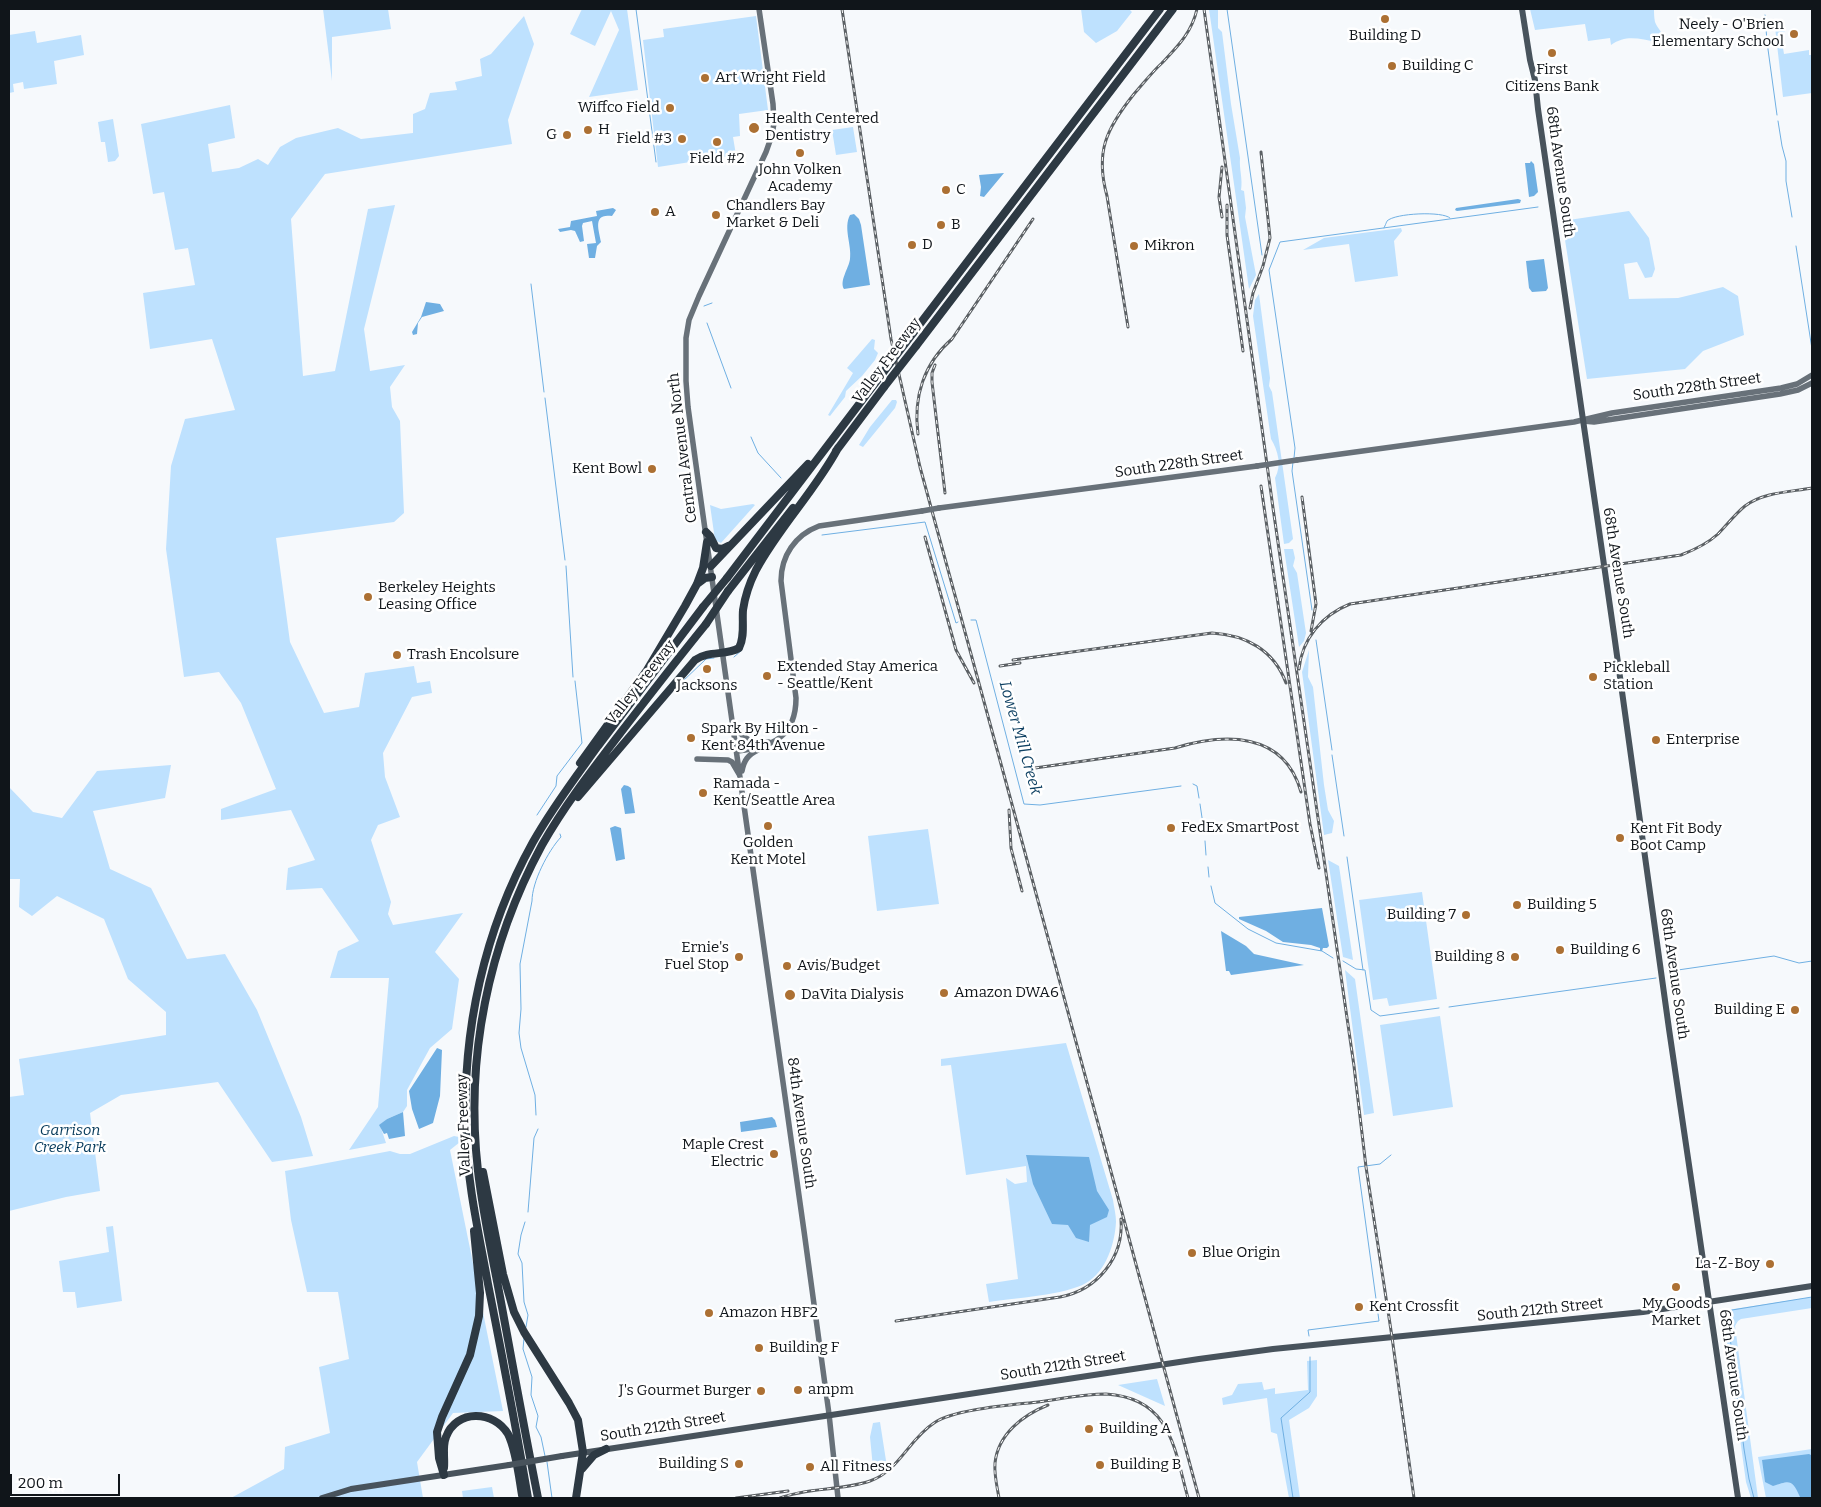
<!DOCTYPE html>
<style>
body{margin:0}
#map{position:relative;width:1821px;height:1507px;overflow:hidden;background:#f6f9fc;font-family:Bitter,serif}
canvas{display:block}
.frame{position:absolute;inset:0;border:10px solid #10151a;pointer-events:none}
.scale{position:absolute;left:10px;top:1474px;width:110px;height:22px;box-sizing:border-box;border:2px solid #10151a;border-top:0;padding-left:6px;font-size:15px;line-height:18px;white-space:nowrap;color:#10151a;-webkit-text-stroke:4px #fff;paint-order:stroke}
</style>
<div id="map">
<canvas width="1821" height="1507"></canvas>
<div class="frame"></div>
<div class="scale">200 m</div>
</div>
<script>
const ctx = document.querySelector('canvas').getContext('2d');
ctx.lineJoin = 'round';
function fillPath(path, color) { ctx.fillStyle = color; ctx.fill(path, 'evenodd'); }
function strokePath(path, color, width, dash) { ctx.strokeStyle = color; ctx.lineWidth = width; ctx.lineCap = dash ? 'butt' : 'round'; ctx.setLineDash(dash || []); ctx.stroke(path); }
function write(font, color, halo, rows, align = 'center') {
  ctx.font = font + ' Bitter,serif'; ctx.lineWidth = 5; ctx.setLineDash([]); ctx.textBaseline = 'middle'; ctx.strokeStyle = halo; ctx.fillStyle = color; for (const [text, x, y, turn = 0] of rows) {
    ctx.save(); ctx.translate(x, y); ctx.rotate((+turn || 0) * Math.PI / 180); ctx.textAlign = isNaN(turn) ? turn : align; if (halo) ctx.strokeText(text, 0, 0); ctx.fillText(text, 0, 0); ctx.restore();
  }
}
fillPath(new Path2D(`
 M 323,9 L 388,9 L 391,29 L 332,37 L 332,81 Z
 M 582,9 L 627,9 L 638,90 L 589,97 L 619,30 L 611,11 L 595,46 L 570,34 Z
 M 1081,9 L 1129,9 L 1132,12 L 1117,31 L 1096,43 L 1084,32 Z
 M 1209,9 L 1218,9 L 1218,28 L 1222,32 L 1231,104 L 1240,158 C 1239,169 1243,179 1241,190 L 1244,191 L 1246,208 L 1245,217 L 1256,275 L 1249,289 Z
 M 1530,9 L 1654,9 C 1654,13 1654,17 1655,22 C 1658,30 1664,31 1661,41 L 1657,42 C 1640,39 1626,34 1611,45 L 1610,38 L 1588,41 L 1585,24 L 1535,30 Z
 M 524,16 L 534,44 L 508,120 L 512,144 L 325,174 L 291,219 L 303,376 L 335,371 L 368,209 L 395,205 L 364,329 L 370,371 L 405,365 L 390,387 L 392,407 L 400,421 L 404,513 L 394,522 L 276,538 L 290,642 L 324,713 L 359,707 L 365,673 L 414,666 L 417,683 L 430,681 L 432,693 L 412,697 L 383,753 L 385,777 L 400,817 L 378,825 L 371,840 L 391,902 L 388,914 L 393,925 L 463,913 L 435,952 L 459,979 L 452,1029 L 430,1048 L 407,1090 L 407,1106 L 403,1112 L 387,1119 L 380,1125 L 386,1143 L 349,1150 L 378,1107 L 389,978 L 330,978 L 338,951 L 359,941 L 322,888 L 286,890 L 288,868 L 315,860 L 291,810 L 221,820 L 221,809 L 276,789 L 241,703 L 219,672 L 184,677 L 166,549 L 171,466 L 185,419 L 235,410 L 212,339 L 150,349 L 143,293 L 195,285 L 188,248 L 175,250 L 164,192 L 153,194 L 141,124 L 230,105 L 235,138 L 208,144 L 212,172 L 239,168 L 258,159 L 268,165 L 280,147 L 296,138 L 338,128 L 361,139 L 413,133 L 413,114 L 425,109 L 430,93 L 457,90 L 455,82 L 482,76 L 480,59 L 491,54 Z
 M 756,16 L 768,110 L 739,114 L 740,136 L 733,137 L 736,155 L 658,167 L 643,40 L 664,37 L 663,29 Z
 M 1780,26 L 1785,31 L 1781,36 L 1784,54 L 1809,50 L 1809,55 L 1812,55 L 1812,93 L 1783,97 L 1775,27 Z
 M 35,31 L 37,43 L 81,35 L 84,55 L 54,61 L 57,84 L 24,89 L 23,82 L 13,84 L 14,92 L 9,93 L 9,35 Z
 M 113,119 L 119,156 L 115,161 L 108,162 L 105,142 L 101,142 L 98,122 Z
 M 853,127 L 857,152 L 836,155 L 832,130 Z
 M 1629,211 L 1649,238 L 1655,269 L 1652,277 L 1645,278 L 1637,262 L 1624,264 L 1629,299 L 1678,298 L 1723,287 L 1738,296 L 1744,335 L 1703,351 L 1685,369 L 1587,379 L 1562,221 Z
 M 1401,228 L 1402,231 L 1394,241 L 1398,276 L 1355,282 L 1349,244 L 1303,250 L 1324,238 Z
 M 1259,294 L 1270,378 L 1269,386 L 1272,392 L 1293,539 L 1289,543 L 1284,544 L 1275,478 C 1282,465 1278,451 1271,439 L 1253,316 L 1255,300 Z
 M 872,339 L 875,340 L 874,349 L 878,353 L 875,360 L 862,376 L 846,391 L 845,397 L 830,416 L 828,415 L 853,373 L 847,368 Z
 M 892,400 L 896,400 L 897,402 L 895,408 L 863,447 L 859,445 L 870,427 Z
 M 753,504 L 755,505 L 721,543 L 715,540 L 710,505 L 721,509 Z
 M 1284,549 L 1293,549 L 1295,558 L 1293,566 L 1297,573 L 1306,633 L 1304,641 L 1299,647 Z
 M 1309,650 L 1308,677 L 1313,687 L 1324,785 L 1328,810 L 1334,821 L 1332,833 L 1324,835 L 1302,672 Z
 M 171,765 L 165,798 L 93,811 L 110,869 L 151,888 L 187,959 L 225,954 L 257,1010 L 301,1117 L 313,1156 L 272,1162 L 218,1082 L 121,1095 L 90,1113 L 100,1191 L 66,1197 L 9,1211 L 9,1097 L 24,1095 L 19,1059 L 166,1035 L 166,1012 L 128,979 L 104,919 L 57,896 L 32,916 L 19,907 L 20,879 L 9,879 L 9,787 L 33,812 L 62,818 L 97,771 Z
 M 928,829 L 939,904 L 877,911 L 868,836 Z
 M 1328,860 L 1339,866 L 1353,960 L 1343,957 Z
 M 1422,892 L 1437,999 L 1389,1006 L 1387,998 L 1373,1000 L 1359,900 Z
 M 1345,970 L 1355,979 L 1374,1113 L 1364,1115 Z
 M 1440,1016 L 1453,1107 L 1393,1116 L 1380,1025 Z
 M 1066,1043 L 1113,1200 C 1114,1207 1116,1215 1116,1222 C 1115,1243 1106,1272 1086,1283 C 1066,1295 1014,1298 989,1302 L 986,1284 L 1018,1279 L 1006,1178 L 1015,1184 L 1027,1182 L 1026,1166 L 966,1175 L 951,1065 L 941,1066 L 941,1059 Z
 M 454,1136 L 459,1137 L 460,1142 L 450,1150 L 503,1411 L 453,1413 L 417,1462 L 423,1498 L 231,1498 L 284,1469 L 285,1447 L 330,1433 L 319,1367 L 349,1359 L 338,1292 L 307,1292 L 291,1220 L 285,1171 L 390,1151 L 400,1154 L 410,1154 Z
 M 113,1226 L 122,1301 L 77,1308 L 75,1292 L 63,1292 L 59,1261 L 109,1252 L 106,1227 Z
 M 1812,1297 L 1812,1308 L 1741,1319 L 1738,1321 L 1735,1326 L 1758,1498 L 1751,1498 L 1746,1482 L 1723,1316 L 1727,1310 Z
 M 1317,1360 L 1317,1396 L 1309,1408 L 1289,1420 L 1300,1498 L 1289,1498 L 1277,1434 L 1271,1432 L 1267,1398 L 1223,1405 L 1222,1398 L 1232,1395 L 1238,1384 L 1262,1382 L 1264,1390 L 1275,1388 L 1275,1394 L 1308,1390 L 1307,1361 Z
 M 1157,1379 L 1165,1406 L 1118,1385 Z
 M 880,1422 L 887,1467 L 873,1468 L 870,1437 L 873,1423 Z
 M 1812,1449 L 1812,1498 L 1766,1498 L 1758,1457 Z
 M 492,1487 L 494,1498 L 463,1498 L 462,1491 Z`), '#bee1fe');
fillPath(new Path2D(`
 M 1531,161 L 1534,164 L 1538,192 L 1534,196 L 1529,197 L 1525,163 L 1530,163 Z
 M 1004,173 L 984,197 L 980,196 L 981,187 L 979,175 Z
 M 1518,199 L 1521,200 L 1520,203 L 1457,211 L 1455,210 L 1456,208 Z
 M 613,208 L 616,210 L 612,216 C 592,213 599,230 601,242 L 597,246 L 595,258 L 589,258 L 587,244 L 596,243 L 592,221 L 583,223 L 582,226 L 584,241 L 580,242 L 575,231 L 571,230 L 560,232 L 558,229 L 570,227 L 571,221 L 597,216 L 596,211 Z
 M 854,214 L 859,219 L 861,225 L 870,285 L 844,289 C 839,281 849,268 850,259 C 852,245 843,228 850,215 Z
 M 1544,259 L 1548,288 L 1546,291 L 1532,292 L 1529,288 L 1526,261 Z
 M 426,302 L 440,304 L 444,311 L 422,317 L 418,323 L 417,334 L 413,335 L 412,332 L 421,317 Z
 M 624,785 L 628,786 L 631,788 L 635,813 L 625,814 L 621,789 Z
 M 615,826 L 621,828 L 625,859 L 616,861 L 610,828 Z
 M 1322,908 L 1329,946 L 1327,948 L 1323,948 L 1322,951 L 1320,951 L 1320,948 L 1311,945 L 1283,942 L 1266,931 L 1239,919 L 1239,917 Z
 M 1221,931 L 1246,946 L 1254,954 L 1304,965 L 1231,975 L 1229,971 L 1226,971 Z
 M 437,1048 L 442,1050 L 440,1096 L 433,1123 L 419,1129 L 412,1109 L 409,1091 Z
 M 403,1112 L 405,1136 L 389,1139 L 387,1133 L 384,1134 L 379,1125 L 387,1119 Z
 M 772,1117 L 775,1120 L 777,1127 L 741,1132 L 740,1122 Z
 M 1026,1155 L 1089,1157 L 1097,1191 L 1109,1210 L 1107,1217 L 1090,1225 L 1089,1242 L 1076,1238 L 1068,1225 L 1052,1224 L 1033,1184 Z
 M 1809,1454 L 1811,1455 L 1812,1494 L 1811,1498 L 1800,1497 C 1792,1478 1789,1481 1773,1486 L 1765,1482 L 1762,1460 Z`), '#6fafe2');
strokePath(new Path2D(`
 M 636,9 L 656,162
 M 1227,9 L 1262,255
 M 1765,15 L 1767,42 L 1777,115
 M 1778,121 L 1782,146 L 1786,161 L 1786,181 L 1792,217
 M 1384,228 C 1384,228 1387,221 1387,221 C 1395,213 1443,211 1450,218
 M 1796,246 L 1812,349
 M 531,284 L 544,392
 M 704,306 L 712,303
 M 707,323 L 731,388
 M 545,398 L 565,560
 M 751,437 L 758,453 L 781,478
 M 1294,458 L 1295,448 L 1269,270 L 1280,242 L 1538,207
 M 1293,462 L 1292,471 L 1312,610
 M 822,535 L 925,522 L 956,623 L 958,622
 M 566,566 L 573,677
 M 971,620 L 976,620 L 1024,804 L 1040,805 L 1181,786
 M 1316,640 L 1332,750
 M 734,657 L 742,650
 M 681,683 L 706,659 L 714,658
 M 1332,755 L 1344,836
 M 1193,784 L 1197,786 L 1199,798
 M 1200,804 L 1204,831
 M 537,815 L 556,786 L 557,776 L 582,743 L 575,681
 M 1205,841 L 1206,855
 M 1347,857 L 1363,970
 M 1208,867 L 1209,877
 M 1211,886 L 1215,903 L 1248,929 L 1276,943 L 1322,951 L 1333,958
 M 1343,961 L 1356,969 L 1365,970 L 1371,1010 L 1380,1016 L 1439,1008
 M 1671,971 L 1774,956 L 1799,963 L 1812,961
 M 1449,1007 L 1656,978
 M 536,1115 L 535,1095 L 521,1048 L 519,1033 L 521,1009 L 520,964 L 532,901 C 532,882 548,851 561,837 L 560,834
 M 528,1212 L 534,1138 L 538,1129
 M 525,1222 L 521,1235 L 518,1254 L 522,1263 L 524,1302 L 528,1315 L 526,1327
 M 1309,1336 L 1308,1330 L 1379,1321 L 1358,1167 L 1380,1164 L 1391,1155
 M 524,1338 L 523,1349 L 532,1377 L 531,1395 L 538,1416 L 536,1427 L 541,1437 L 545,1456
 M 547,1462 L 552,1498
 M 1293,1498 L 1281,1418 L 1310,1392 L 1310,1357
 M 1754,1498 L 1749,1479 L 1744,1449 L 1727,1313 L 1732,1310 L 1812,1297`), '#6fafe2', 1);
strokePath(new Path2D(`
 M 759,9 L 773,104 L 774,123 L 772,135 L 766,152 L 699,296 L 689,320 L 686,338 L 686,381 L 688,407 L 701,501 L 804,1231 L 829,1414 L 838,1498
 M 1583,421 L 1594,422 L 1780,394 L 1798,390 L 1812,383
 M 1297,460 L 1574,422 L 1612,413 L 1781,388 L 1797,384 L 1812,375
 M 939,508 L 1257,466
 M 736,726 C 743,741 754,743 769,742
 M 738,751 C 772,747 796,737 796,698 L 781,581 C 781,556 795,535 819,526 L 922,511
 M 697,759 L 728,760 L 732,762 L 739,774
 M 742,771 C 744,760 748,755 758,750`), '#687179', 5.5);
strokePath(new Path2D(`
 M 1522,9 L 1530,60 L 1535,80 L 1538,109 L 1614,634 L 1669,1029 L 1738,1498
 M 562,1456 L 1199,1359 L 1273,1349 L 1643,1312 L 1812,1286
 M 322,1498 L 351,1489 L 509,1465`), '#48535c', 6);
strokePath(new Path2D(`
 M 913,333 L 1160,9
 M 916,346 L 1173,9
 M 836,451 L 884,387
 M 706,532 L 710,536 L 716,548 L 722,549 L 728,546
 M 711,566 L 808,464
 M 727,578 L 882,374
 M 697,584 L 705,578 L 712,577
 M 728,591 L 793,508
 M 580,763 L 647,670 L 685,606 L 697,584 L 703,568 L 707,542
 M 578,797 L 695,660 C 709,650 726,656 739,648 C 745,637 742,622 743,610 C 745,596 750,582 756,570 C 779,527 815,491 838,448
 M 483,1172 L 503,1274 L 514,1312 L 524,1332 L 569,1403 L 578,1420 L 583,1452 L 576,1498
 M 444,1468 C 445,1457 442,1447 446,1437 C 456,1409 494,1410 508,1434 C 516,1450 519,1477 522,1495
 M 582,1469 L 594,1455 L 606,1449
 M 444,1475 L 439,1458 L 437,1432 L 442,1417 L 470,1355 L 479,1316 L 480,1293 L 474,1231
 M 528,1498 C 516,1427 502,1355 488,1284 C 479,1234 467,1183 466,1131 C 462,1031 484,930 533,842 C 552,808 575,778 598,746 C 633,700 668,654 703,607
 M 538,1498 C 525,1433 513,1367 501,1302 C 493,1259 483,1215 478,1171 C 465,1058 488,945 542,845 C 563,808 589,774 615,740 C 645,701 675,662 706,624`), '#2d3943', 8);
const rail = new Path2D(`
 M 842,9 L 891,339 L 920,467 L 1010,797 L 1199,1498
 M 1204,9 L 1273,508 L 1354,1066 L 1366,1167 L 1392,1337 L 1414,1498
 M 1227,205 L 1227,235 L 1243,351
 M 1222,217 L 1219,197 L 1222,167
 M 1250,308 L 1253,293 L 1263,266 L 1270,238 L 1261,152
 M 1128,327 L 1107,196 C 1095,152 1106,129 1134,94 C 1143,84 1152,72 1162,63 C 1178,46 1192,32 1197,9
 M 935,365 L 932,373 L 932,382 L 945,493
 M 918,434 C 913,397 924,363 952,339 L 1033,219
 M 1261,486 L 1310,824 L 1319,868
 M 1302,497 L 1316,604 L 1311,631
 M 925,537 L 956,650 L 974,683
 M 1013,660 L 1212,633 C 1246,635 1274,650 1286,683
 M 1000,666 L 1020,663
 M 1299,669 C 1302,639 1322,615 1350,604 L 1681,555 C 1694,550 1707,544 1718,534 C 1727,525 1735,514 1745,506 C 1764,492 1790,492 1812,488
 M 1035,768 L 1175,748 C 1224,733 1284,731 1301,792
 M 1009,810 L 1011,848 L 1022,891
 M 896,1321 L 1060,1297 C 1097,1290 1124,1258 1121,1219
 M 736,1498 L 788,1491
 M 780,1498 C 809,1487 841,1491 870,1481 C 899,1471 909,1439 934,1423 C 954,1409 1012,1405 1038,1402 C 1061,1399 1083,1394 1106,1394 C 1171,1398 1174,1448 1188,1498
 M 999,1498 C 997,1487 994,1474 995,1463 C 998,1434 1023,1415 1048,1405`);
strokePath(rail, '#5b6064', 3);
strokePath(rail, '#fff', 1, [4]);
strokePath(new Path2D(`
 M 1257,466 L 1297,460
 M 922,511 L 939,508`), '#687179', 5.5);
strokePath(new Path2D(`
 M 509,1465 L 562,1456`), '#48535c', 6);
strokePath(new Path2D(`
 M 882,374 L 913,333
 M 884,387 L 916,346
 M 703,607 L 727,578
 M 706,624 L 728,591`), '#2d3943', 8);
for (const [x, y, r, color] of [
 [1385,19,5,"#ac7033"],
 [1794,34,5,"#ac7033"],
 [1552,53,5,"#ac7033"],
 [1392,66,5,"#ac7033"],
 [705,78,5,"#ac7033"],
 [670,108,5,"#ac7033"],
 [754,128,6,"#ac7033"],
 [588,130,5,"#ac7033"],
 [567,135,5,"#ac7033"],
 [682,139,5,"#ac7033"],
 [717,142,5,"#ac7033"],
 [800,153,5,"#ac7033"],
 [946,190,5,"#ac7033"],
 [655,212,5,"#ac7033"],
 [716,215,5,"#ac7033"],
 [941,225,5,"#ac7033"],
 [912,245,5,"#ac7033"],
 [1134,246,5,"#ac7033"],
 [652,469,5,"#ac7033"],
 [368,597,5,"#ac7033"],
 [397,655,5,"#ac7033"],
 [707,669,5,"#ac7033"],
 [767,676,5,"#ac7033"],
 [1593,677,5,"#ac7033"],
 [691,738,5,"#ac7033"],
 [1656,740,5,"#ac7033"],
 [703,793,5,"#ac7033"],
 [768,826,5,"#ac7033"],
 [1171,828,5,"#ac7033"],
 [1620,838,5,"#ac7033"],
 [1517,905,5,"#ac7033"],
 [1466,915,5,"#ac7033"],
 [1560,950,5,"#ac7033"],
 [739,957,5,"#ac7033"],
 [1515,957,5,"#ac7033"],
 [787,966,5,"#ac7033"],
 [944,993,5,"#ac7033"],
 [790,995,6,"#ac7033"],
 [1795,1010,5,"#ac7033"],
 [774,1154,5,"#ac7033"],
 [1192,1253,5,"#ac7033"],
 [1770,1264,5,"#ac7033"],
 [1676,1287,5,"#ac7033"],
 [1359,1307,5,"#ac7033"],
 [709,1313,5,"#ac7033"],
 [759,1348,5,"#ac7033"],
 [798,1390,5,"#ac7033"],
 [761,1391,5,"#ac7033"],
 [1089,1429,5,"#ac7033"],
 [739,1464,5,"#ac7033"],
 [1100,1465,5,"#ac7033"],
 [810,1467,5,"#ac7033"]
]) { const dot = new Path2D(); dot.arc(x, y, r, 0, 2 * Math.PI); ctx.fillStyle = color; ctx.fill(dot); strokePath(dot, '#fff', 2); }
write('15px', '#10151a', '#fff', [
 ["Neely - O'Brien",1784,25,"right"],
 ["Elementary School",1784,42,"right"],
 ["Building D",1385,36,"center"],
 ["Building C",1402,66],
 ["First",1552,70,"center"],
 ["Citizens Bank",1552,87,"center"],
 ["Art Wright Field",715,78],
 ["Wiffco Field",660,108,"right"],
 ["Health Centered",765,119],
 ["Dentistry",765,136],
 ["H",598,130],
 ["G",557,135,"right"],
 ["Field #3",672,139,"right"],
 ["Field #2",717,159,"center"],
 ["John Volken",800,170,"center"],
 ["Academy",800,187,"center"],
 ["C",956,190],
 ["Chandlers Bay",726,206],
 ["Market & Deli",726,223],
 ["A",665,212],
 ["B",951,225],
 ["D",922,245],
 ["Mikron",1144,246],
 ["Kent Bowl",642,469,"right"],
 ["Berkeley Heights",378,588],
 ["Leasing Office",378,605],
 ["Trash Encolsure",407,655],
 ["Extended Stay America",777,667],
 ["- Seattle/Kent",777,684],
 ["Pickleball",1603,668],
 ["Station",1603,685],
 ["Jacksons",707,686,"center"],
 ["Spark By Hilton -",701,729],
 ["Kent 84th Avenue",701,746],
 ["Enterprise",1666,740],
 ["Ramada -",713,784],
 ["Kent/Seattle Area",713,801],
 ["FedEx SmartPost",1181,828],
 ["Kent Fit Body",1630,829],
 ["Boot Camp",1630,846],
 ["Golden",768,843,"center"],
 ["Kent Motel",768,860,"center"],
 ["Building 5",1527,905],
 ["Building 7",1456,915,"right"],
 ["Ernie's",729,948,"right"],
 ["Fuel Stop",729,965,"right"],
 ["Building 6",1570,950],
 ["Building 8",1505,957,"right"],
 ["Avis/Budget",797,966],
 ["Amazon DWA6",954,993],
 ["DaVita Dialysis",801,995],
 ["Building E",1785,1010,"right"],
 ["Maple Crest",764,1145,"right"],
 ["Electric",764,1162,"right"],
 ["Blue Origin",1202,1253],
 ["La-Z-Boy",1760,1264,"right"],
 ["My Goods",1676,1304,"center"],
 ["Market",1676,1321,"center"],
 ["Kent Crossfit",1369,1307],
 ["Amazon HBF2",719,1313],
 ["Building F",769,1348],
 ["ampm",808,1390],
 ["J's Gourmet Burger",751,1391,"right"],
 ["Building A",1099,1429],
 ["Building S",729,1464,"right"],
 ["Building B",1110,1465],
 ["All Fitness",820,1467]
], 'left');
write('15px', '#10151a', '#fff', [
 ["68th Avenue South",1560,172,82],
 ["Valley Freeway",887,361,-53],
 ["South 228th Street",1697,387,-8],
 ["Central Avenue North",683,448,-97],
 ["South 228th Street",1179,464,-8],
 ["68th Avenue South",1618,573,81],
 ["Valley Freeway",641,683,-52],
 ["68th Avenue South",1674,974,82],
 ["84th Avenue South",801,1123,82],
 ["Valley Freeway",464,1125,-92],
 ["South 212th Street",1540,1310,-6],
 ["South 212th Street",1063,1366,-9],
 ["68th Avenue South",1733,1375,82],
 ["South 212th Street",663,1427,-9]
]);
write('italic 15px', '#04395a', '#fff', [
 ["Garrison",70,1131],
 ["Creek Park",70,1148]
]);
write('italic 16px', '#0f4163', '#fff', [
 ["Lower Mill Creek",1020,738,74]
]);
</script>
